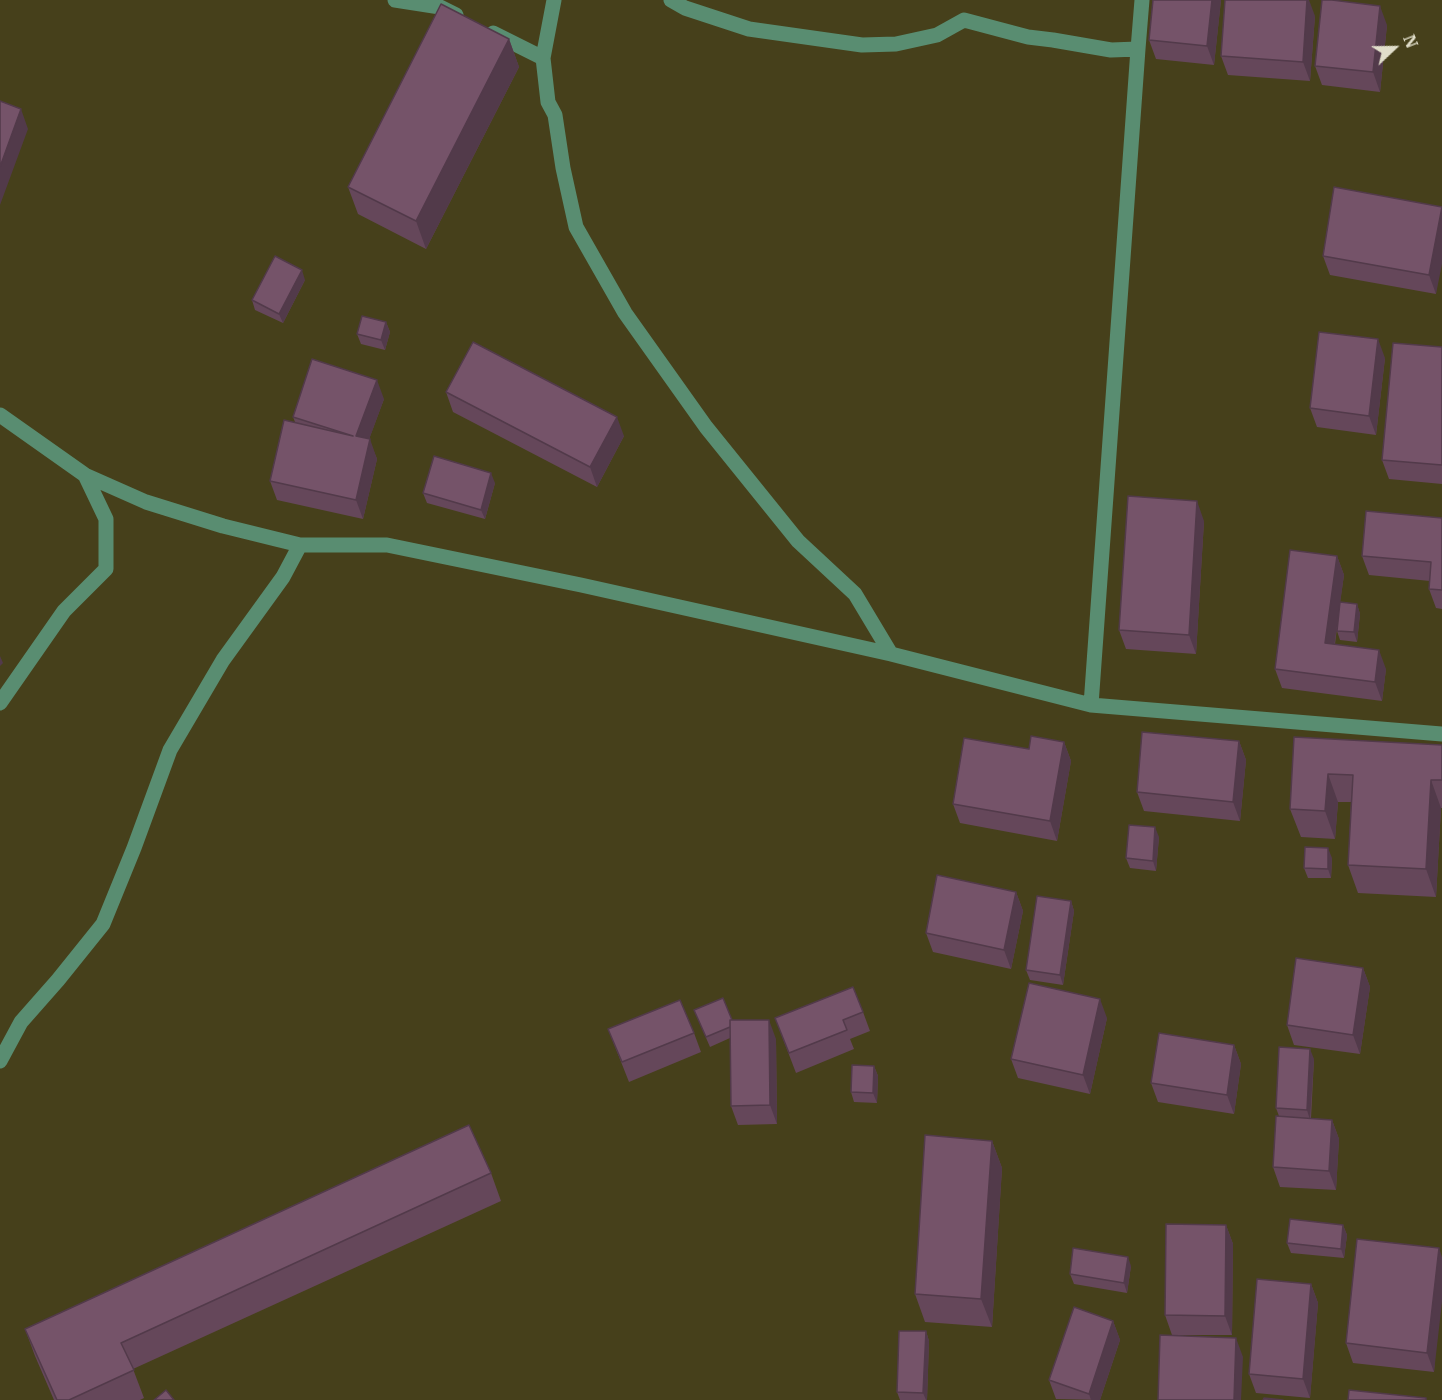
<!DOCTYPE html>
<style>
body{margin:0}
#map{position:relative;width:1442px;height:1400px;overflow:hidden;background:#46401b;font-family:"IBM Plex Serif",serif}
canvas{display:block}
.north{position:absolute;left:1364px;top:18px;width:60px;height:60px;-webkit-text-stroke:4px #46401b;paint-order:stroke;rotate:68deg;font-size:16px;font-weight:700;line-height:24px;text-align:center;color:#e1deca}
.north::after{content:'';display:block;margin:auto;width:21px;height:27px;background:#e1deca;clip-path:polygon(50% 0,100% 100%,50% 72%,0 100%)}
</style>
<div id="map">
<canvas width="1442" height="1400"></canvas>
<div class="north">N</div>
</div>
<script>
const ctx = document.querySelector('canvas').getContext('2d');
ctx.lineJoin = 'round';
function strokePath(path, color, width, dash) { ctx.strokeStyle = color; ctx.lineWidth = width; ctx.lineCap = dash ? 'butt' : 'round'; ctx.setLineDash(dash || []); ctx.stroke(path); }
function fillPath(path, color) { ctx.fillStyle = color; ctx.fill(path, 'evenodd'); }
strokePath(new Path2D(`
 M 395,0 L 440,7 L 456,15
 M 554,0 L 543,58 L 548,102 L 555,115 L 563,168 L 576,227 L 625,313 L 706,427 L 798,541 L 855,594 L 891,654
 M 671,0 L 685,8 L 749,29 L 862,45 L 896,44 L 937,35 L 964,20 L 1028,37 L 1053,40 L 1111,50 L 1138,49 L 1091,705
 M 493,33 L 543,58
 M 1138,49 L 1142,0
 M 0,415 L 85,475 L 146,502 L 223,526 L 300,545 L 387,545 L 581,585 L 891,654 L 1091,705 L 1442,734
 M 0,703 L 64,611 L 106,569 L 106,519 L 85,475
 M 0,1061 L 21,1022 L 58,980 L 103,924 L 134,848 L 170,750 L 223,660 L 283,577 L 300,545`), '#598d71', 15);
fillPath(new Path2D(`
 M 1153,0 L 1221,0 L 1214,65 L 1156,59 L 1149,40 Z
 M 1315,16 L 1310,81 L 1228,75 L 1221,56 Z
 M 1387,25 L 1380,92 L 1322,85 L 1315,66 Z
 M 509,39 L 519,67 L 426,249 L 358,214 L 348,187 Z
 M 1442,207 L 1436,294 L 1330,275 L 1323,256 Z
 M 305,280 L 283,323 L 255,310 L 252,300 Z
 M 386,322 L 390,332 L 385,350 L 361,344 L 357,334 Z
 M 1442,347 L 1442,484 L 1389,479 L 1382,460 Z
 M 1385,358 L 1376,435 L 1317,427 L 1310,408 Z
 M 446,392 L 624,436 L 597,487 L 453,412 Z
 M 384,399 L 369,439 L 377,459 L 363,519 L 277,500 L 270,481 L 295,422 L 293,417 Z
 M 495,483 L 485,519 L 427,503 L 423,493 Z
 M 1442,518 L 1442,609 L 1436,608 L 1429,589 L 1430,581 L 1369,575 L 1362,556 Z
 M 1204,521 L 1196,654 L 1126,649 L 1119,630 Z
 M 1337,556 L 1344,575 L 1340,602 L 1357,604 L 1360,614 L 1357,642 L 1340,640 L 1337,631 L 1338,620 L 1335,644 L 1386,669 L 1382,701 L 1282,688 L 1275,669 Z
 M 1294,737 L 1442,745 L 1442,808 L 1441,808 L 1436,897 L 1358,893 L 1348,865 L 1351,802 L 1338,802 L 1335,839 L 1301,837 L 1290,809 Z
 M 1239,741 L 1246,760 L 1240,821 L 1144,811 L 1137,792 Z
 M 1064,742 L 1071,761 L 1057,841 L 960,823 L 953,804 L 1029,749 Z
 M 1159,837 L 1156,871 L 1130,868 L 1126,858 Z
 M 1332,858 L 1331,878 L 1308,878 L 1304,868 Z
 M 1016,892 L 1023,911 L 1011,969 L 933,952 L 926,933 Z
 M 1071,901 L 1074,911 L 1063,985 L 1030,980 L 1026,970 Z
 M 1363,968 L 1370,987 L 1360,1054 L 1294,1045 L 1287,1025 Z
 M 694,1010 L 732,1020 L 776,1039 L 777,1124 L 738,1125 L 731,1106 L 730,1038 L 710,1047 Z
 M 863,1012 L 870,1031 L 850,1039 L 854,1049 L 796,1073 L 775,1018 Z
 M 1107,1018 L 1090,1094 L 1018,1078 L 1011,1059 Z
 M 608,1029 L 694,1033 L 701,1052 L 629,1082 Z
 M 1234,1045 L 1241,1064 L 1234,1114 L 1158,1102 L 1151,1083 Z
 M 1314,1059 L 1311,1118 L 1332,1120 L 1339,1139 L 1336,1190 L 1280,1187 L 1273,1167 L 1279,1116 L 1276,1108 Z
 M 874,1066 L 878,1076 L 877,1103 L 854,1102 L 851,1092 Z
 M 992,1141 L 1002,1168 L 992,1327 L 925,1322 L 915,1294 Z
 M 491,1173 L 501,1201 L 133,1369 L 144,1398 L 140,1400 L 54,1400 L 35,1356 L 25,1329 Z
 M 1226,1225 L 1233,1244 L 1232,1335 L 1172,1335 L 1165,1315 Z
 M 1343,1225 L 1347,1235 L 1344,1258 L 1291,1253 L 1287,1243 Z
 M 1442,1257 L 1434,1372 L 1353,1363 L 1346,1343 Z
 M 1131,1266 L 1127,1293 L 1074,1284 L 1070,1274 Z
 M 1311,1284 L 1318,1303 L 1310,1398 L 1256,1393 L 1249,1374 Z
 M 1113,1321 L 1120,1340 L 1100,1400 L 1056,1399 L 1049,1380 Z
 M 926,1331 L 929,1341 L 927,1400 L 900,1400 L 897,1392 Z`), '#65475a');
fillPath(new Path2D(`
 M 1212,0 L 1221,0 L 1214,65 L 1207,46 Z
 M 1307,0 L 1309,0 L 1315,16 L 1310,81 L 1303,62 Z
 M 1380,6 L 1387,25 L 1380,92 L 1373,72 Z
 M 509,39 L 519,67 L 426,249 L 416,221 Z
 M 21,109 L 28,129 L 0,205 L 0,167 Z
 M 1442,207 L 1442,264 L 1436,294 L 1429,275 Z
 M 302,270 L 305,280 L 283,323 L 279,314 Z
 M 386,322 L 390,332 L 385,350 L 381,340 Z
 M 1378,339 L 1385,358 L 1376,435 L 1369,416 Z
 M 377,380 L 384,399 L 363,456 L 356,436 Z
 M 617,417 L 624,436 L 597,487 L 590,467 Z
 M 370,439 L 377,459 L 363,519 L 356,500 Z
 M 491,473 L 495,483 L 485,519 L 481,510 Z
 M 1197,501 L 1204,521 L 1196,654 L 1189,635 Z
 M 1337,556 L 1344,575 L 1332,662 L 1325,643 Z
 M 1357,604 L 1360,614 L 1357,642 L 1354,632 Z
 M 1379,650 L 1386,669 L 1382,701 L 1375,682 Z
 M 0,656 L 3,663 L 0,666 Z
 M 1239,741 L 1246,760 L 1240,821 L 1233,802 Z
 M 1064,742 L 1071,761 L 1057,841 L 1050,821 Z
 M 1328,774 L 1338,802 L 1335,839 L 1325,811 Z
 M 1431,780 L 1441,808 L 1436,897 L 1426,869 Z
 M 1155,827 L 1159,837 L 1156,871 L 1153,861 Z
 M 1328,848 L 1332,858 L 1331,878 L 1328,869 Z
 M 1016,892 L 1023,911 L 1011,969 L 1004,950 Z
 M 1071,901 L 1074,911 L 1063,985 L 1060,975 Z
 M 1363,968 L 1370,987 L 1360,1054 L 1353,1035 Z
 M 1100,999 L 1107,1018 L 1090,1094 L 1083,1075 Z
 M 769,1020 L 776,1039 L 777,1124 L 770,1105 Z
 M 1234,1045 L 1241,1064 L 1234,1114 L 1227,1095 Z
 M 1310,1049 L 1314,1059 L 1310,1120 L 1307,1110 Z
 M 874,1066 L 878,1076 L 877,1103 L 873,1093 Z
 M 1332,1120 L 1339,1139 L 1336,1190 L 1329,1171 Z
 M 992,1141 L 1002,1168 L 992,1327 L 981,1299 Z
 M 1226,1225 L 1233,1244 L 1232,1335 L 1225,1316 Z
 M 1343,1225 L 1347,1235 L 1344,1258 L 1341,1249 Z
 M 1439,1248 L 1442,1257 L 1442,1302 L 1434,1372 L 1427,1353 Z
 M 1128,1257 L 1131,1266 L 1127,1293 L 1124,1283 Z
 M 1311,1284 L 1318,1303 L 1310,1398 L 1303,1379 Z
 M 1113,1321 L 1120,1340 L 1100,1400 L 1091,1400 L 1089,1394 Z
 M 926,1331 L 929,1341 L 927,1400 L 926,1400 L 923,1393 Z
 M 1236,1338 L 1243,1357 L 1241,1400 L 1234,1400 Z`), '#523a4a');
const building = new Path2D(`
 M 1153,0 L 1212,0 L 1207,46 L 1149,40 Z
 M 1225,0 L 1307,0 L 1303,62 L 1221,56 Z
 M 1322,0 L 1332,0 L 1380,6 L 1373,72 L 1315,66 Z
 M 441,4 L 509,39 L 416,221 L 348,187 Z
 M 0,101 L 21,109 L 0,167 Z
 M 1334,187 L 1442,207 L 1429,275 L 1323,256 Z
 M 275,256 L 302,270 L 279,314 L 252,300 Z
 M 362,316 L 386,322 L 381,340 L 357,334 Z
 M 1319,332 L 1378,339 L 1369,416 L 1310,408 Z
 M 473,342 L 617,417 L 590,467 L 446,392 Z
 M 1393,343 L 1442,347 L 1442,465 L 1382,460 Z
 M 312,359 L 377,380 L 356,436 L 370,439 L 356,500 L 270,481 L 284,420 L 353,436 L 293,417 Z
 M 434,456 L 491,473 L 481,510 L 423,493 Z
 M 1128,496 L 1197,501 L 1189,635 L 1119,630 Z
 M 1366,511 L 1442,518 L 1442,590 L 1429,589 L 1431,562 L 1362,556 Z
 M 1290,550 L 1337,556 L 1325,643 L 1379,650 L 1375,682 L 1275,669 Z
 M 1340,602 L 1357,604 L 1354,632 L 1337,631 Z
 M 1142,732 L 1239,741 L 1233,802 L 1137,792 Z
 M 1031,736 L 1064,742 L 1050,821 L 953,804 L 964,738 L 1029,749 Z
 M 1294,737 L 1442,745 L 1442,780 L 1431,780 L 1426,869 L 1348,865 L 1353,775 L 1328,774 L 1325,811 L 1290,809 Z
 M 1129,825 L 1155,827 L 1153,861 L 1126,858 Z
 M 1305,847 L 1328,848 L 1328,869 L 1304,868 Z
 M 937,875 L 1016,892 L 1004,950 L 926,933 Z
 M 1037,896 L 1071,901 L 1060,975 L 1026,970 Z
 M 1296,958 L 1363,968 L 1353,1035 L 1287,1025 Z
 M 1029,983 L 1100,999 L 1083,1075 L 1011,1059 Z
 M 853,987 L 863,1012 L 843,1020 L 847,1030 L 789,1053 L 775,1018 Z
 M 723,998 L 732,1020 L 730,1020 L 730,1027 L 706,1037 L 694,1010 Z
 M 680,1000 L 694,1033 L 622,1062 L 608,1029 Z
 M 730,1020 L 769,1020 L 770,1105 L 731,1106 Z
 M 1159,1033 L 1234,1045 L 1227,1095 L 1151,1083 Z
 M 1279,1047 L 1310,1049 L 1307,1110 L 1276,1108 Z
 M 852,1065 L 874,1066 L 873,1093 L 851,1092 Z
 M 1276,1116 L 1332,1120 L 1329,1171 L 1273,1167 Z
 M 469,1125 L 491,1173 L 121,1343 L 134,1370 L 69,1400 L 57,1400 L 25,1329 Z
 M 925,1135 L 992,1141 L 981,1299 L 915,1294 Z
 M 1290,1219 L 1343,1225 L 1341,1249 L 1287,1243 Z
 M 1166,1224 L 1226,1225 L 1225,1316 L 1165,1315 Z
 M 1357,1239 L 1439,1248 L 1427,1353 L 1346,1343 Z
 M 1073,1248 L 1128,1257 L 1124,1283 L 1070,1274 Z
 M 1257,1279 L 1311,1284 L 1303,1379 L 1249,1374 Z
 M 1074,1307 L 1113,1321 L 1089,1394 L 1049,1380 Z
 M 899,1331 L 926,1331 L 923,1393 L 897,1392 Z
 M 1160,1335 L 1236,1338 L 1234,1400 L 1158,1400 Z
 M 166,1390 L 174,1400 L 154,1400 Z
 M 1349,1390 L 1426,1398 L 1426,1400 L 1348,1400 Z
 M 1264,1398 L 1283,1400 L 1263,1400 Z`);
fillPath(building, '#755369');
strokePath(building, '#523a4a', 1.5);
</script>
